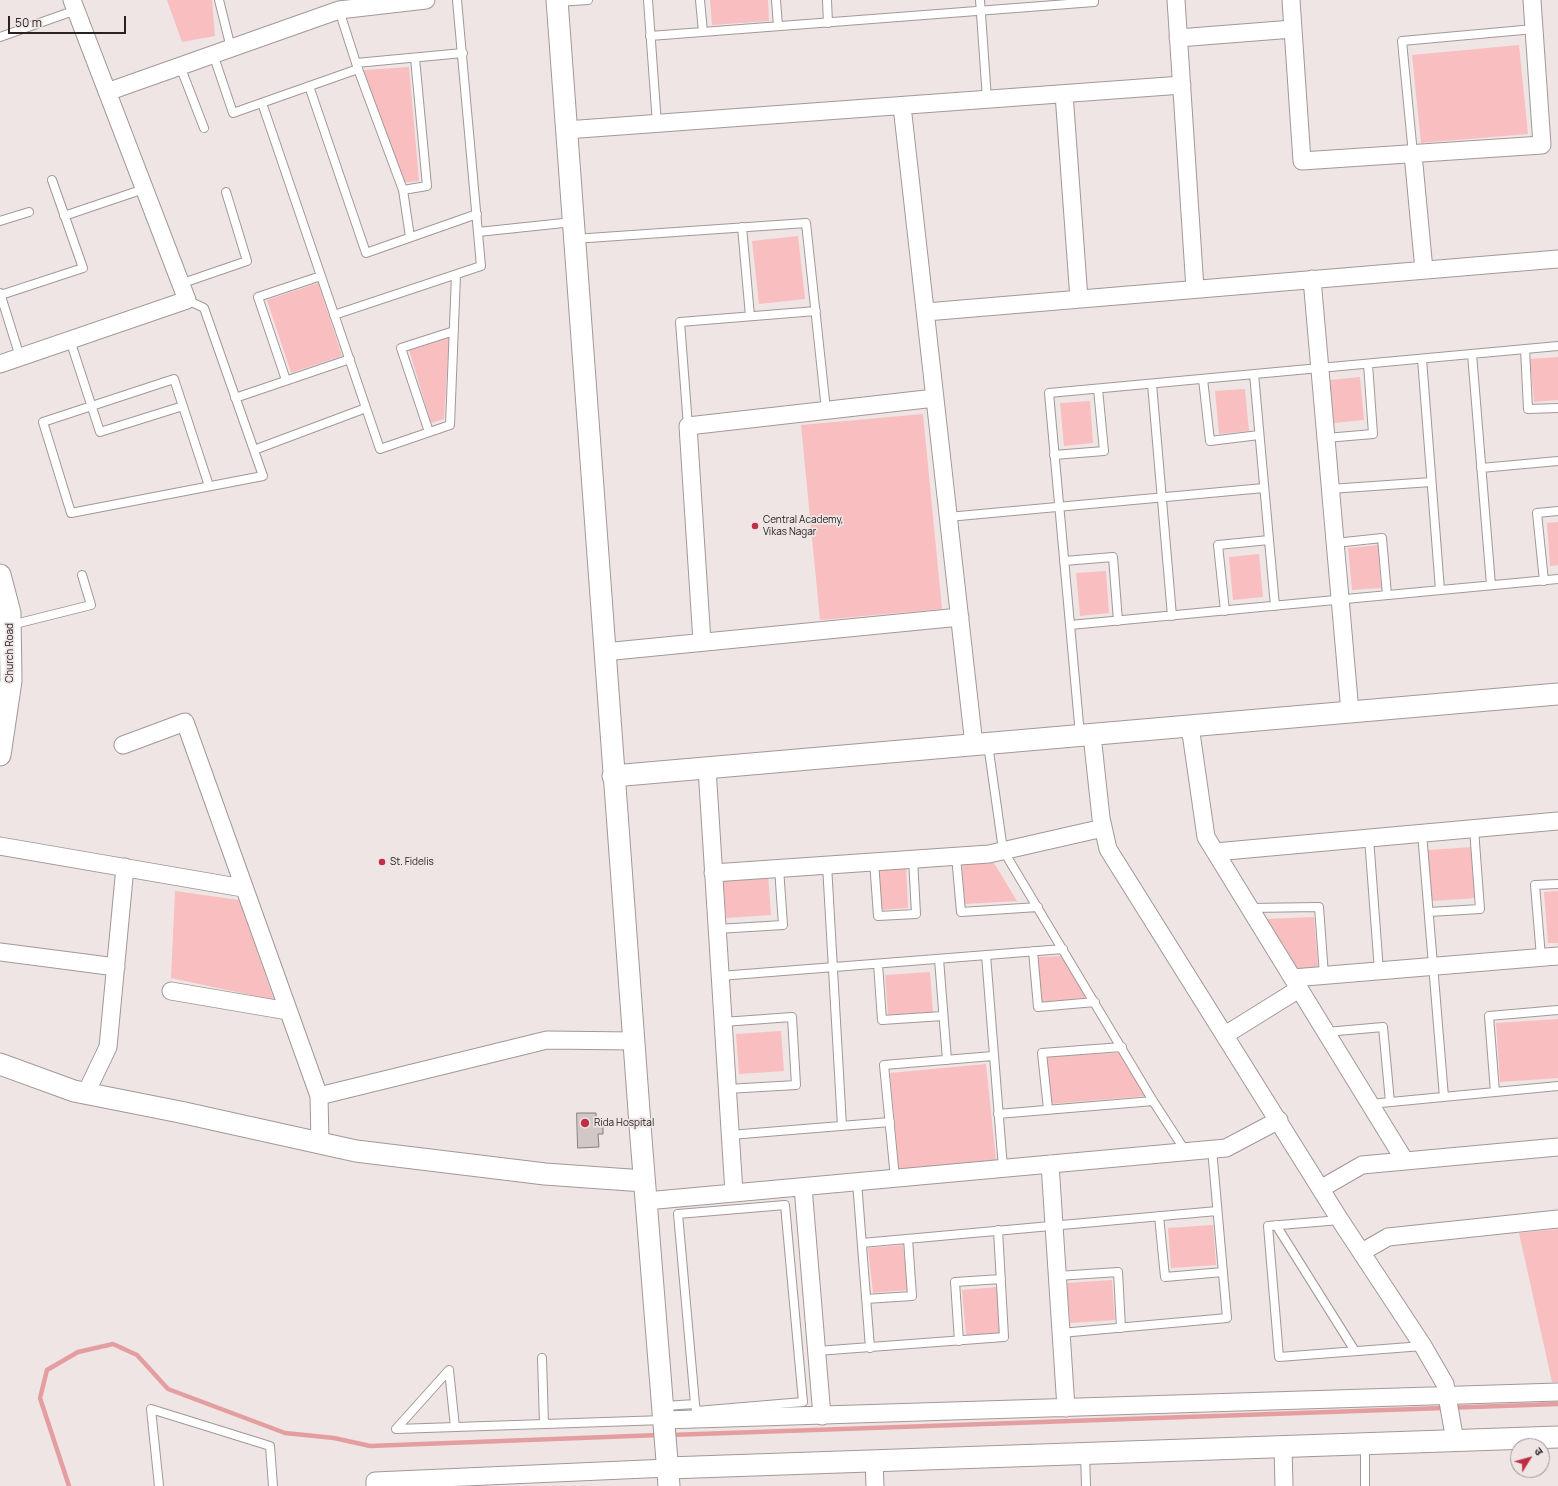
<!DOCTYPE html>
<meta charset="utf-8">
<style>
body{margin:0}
#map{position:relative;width:1558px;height:1486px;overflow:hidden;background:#efe5e5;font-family:Manrope,"Noto Sans Devanagari",sans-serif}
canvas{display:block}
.north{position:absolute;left:1510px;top:1438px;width:40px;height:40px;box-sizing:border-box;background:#efe5e5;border:1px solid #9f9797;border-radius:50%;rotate:53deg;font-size:11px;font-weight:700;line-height:16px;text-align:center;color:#272323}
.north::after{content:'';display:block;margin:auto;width:14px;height:18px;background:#bf2e44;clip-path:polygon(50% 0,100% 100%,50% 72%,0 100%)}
.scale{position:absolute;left:8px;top:16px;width:118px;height:18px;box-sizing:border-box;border:2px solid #272323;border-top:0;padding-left:5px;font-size:12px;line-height:14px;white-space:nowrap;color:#272323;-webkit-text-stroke:3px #efe5e5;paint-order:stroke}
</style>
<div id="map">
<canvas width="1558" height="1486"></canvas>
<div class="north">उ</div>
<div class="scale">50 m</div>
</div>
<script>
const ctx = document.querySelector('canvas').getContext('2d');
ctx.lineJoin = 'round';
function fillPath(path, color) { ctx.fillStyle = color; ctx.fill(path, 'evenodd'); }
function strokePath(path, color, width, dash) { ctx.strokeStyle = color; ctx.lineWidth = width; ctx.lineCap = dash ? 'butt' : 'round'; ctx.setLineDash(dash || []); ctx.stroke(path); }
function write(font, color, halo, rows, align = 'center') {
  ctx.font = font + ' Manrope,sans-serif'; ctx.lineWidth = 3.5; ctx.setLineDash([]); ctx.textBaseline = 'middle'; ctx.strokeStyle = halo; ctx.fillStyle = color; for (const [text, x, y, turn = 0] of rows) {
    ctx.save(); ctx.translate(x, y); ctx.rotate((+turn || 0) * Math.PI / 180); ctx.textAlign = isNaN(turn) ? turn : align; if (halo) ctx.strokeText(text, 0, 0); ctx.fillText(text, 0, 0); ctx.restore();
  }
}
fillPath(new Path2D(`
 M 167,0 L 212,0 L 215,36 L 182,42 Z
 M 710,0 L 768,0 L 769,21 L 712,25 Z
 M 1519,45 L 1528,134 L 1421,143 L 1412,55 Z
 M 409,67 L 419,181 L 400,183 L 363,70 Z
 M 798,236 L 805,299 L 759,304 L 752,241 Z
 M 318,283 L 342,356 L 291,373 L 267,300 Z
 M 449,338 L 444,419 L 431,423 L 409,350 Z
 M 1558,357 L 1558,400 L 1534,402 L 1530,359 Z
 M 1360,377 L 1364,420 L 1334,423 L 1330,380 Z
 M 1245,389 L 1249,431 L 1219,434 L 1215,391 Z
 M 1090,401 L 1093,443 L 1064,446 L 1060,403 Z
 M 923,414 L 942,609 L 820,620 L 801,425 Z
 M 1558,522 L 1558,565 L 1550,566 L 1547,523 Z
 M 1378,545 L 1381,588 L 1352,590 L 1348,548 Z
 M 1259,554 L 1263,597 L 1233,600 L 1229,557 Z
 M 1106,571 L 1109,613 L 1080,616 L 1076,573 Z
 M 1473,847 L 1476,898 L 1432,901 L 1428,850 Z
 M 994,863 L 1017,901 L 965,904 L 962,864 Z
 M 906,867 L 908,908 L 881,910 L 879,869 Z
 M 768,875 L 771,915 L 726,918 L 723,878 Z
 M 175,891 L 239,900 L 274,1000 L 171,978 Z
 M 1558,891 L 1558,943 L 1548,943 L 1544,892 Z
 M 1314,917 L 1318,967 L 1294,970 L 1266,919 Z
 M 1061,956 L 1088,998 L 1041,1002 L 1037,957 Z
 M 930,972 L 933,1012 L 888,1015 L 885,975 Z
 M 1558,1019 L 1558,1078 L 1500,1082 L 1496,1023 Z
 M 781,1031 L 784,1071 L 739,1074 L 736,1034 Z
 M 1119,1053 L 1146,1096 L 1051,1104 L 1047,1056 Z
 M 986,1064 L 996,1160 L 899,1169 L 890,1073 Z
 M 1213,1225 L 1216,1265 L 1171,1268 L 1168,1228 Z
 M 1558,1229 L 1558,1382 L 1552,1382 L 1519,1233 Z
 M 903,1245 L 908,1290 L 873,1293 L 868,1248 Z
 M 1112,1280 L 1115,1320 L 1070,1323 L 1067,1283 Z
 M 997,1287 L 1001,1333 L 966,1335 L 962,1290 Z`), '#f9bebf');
strokePath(new Path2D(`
 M 670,1435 L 1558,1404
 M 69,1486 L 40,1398 L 47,1370 L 78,1352 L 113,1344 L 137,1355 L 168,1389 L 285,1433 L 334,1438 L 370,1446 L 659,1435`), '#e49ea0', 4.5);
const building = new Path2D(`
 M 577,1113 L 596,1113 L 596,1121 L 603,1121 L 603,1134 L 598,1134 L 599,1147 L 578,1148 Z`);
fillPath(building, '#d1c7c7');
strokePath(building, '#897f7f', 1);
const service = new Path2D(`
 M 219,0 L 231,48
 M 648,0 L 657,124
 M 700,0 L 703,32
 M 776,0 L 778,26
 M 827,0 L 828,23
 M 980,0 L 987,99
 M 557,2 L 588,0
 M 339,10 L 358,69 L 403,190 L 410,237
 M 650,36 L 1094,2 L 1094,0
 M 0,37 L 76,10
 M 213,54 L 233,113 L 358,69
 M 356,63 L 463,53
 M 180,66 L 204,128
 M 309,86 L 366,253 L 477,214
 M 262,103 L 380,449 L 450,425 L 456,275
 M 1413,154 L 1402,41 L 1534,29
 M 403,190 L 427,186 L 415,58
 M 64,216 L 144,189
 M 0,221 L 29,212
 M 742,227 L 750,316
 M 478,232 L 573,222
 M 574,239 L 806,223 L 826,410
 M 180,284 L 247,261 L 226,192
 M 0,293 L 20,357
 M 1,295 L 83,268 L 52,180
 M 187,300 L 204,308 L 263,476 L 71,513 L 43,422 L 174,379 L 209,486
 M 334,315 L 481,266 L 457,0
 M 70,340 L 100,432 L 183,406
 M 1525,349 L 1528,409 L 1558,408
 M 1472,354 L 1491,585
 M 1422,359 L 1440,590
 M 1254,374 L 1275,606
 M 1203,379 L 1210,441 L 1259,435
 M 286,380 L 258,297 L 321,276
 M 1152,384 L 1172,616
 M 235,398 L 350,359
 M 688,426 L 680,322 L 816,311
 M 429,432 L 401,348 L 454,331
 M 1326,438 L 1373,434 L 1368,364
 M 254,450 L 366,408
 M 1054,455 L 1104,451 L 1098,389
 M 1481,468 L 1558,461
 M 1330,489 L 1431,482
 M 948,517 L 1264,488
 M 1335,543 L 1382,538 L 1387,595
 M 1064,561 L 1113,557 L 1118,621
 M 1544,581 L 1537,513 L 1558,511
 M 1225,611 L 1218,545 L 1269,540
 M 11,625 L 91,605 L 82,575
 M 1070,625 L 1558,579
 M 1080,735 L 1049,393 L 1558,346
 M 988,744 L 1003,850 L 1153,1101 L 1186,1152
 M 1422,833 L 1444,1097
 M 1369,838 L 1379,971
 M 956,856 L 961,912 L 1038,907
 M 874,861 L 878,916 L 916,914 L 913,859
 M 827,865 L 842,1126
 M 1250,908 L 1319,907 L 1324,975
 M 1429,912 L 1480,909 L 1474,829
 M 717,929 L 783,925 L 779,868
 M 1033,951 L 1038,1007 L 1095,1002
 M 986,955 L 1003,1168
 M 1541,957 L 1535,885 L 1558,884
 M 939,959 L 947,1060
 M 878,964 L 882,1020 L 943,1016
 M 720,976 L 1063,949
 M 723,1022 L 792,1017 L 796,1085 L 727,1089
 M 1326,1032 L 1383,1027 L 1390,1102
 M 1495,1092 L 1489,1016 L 1558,1010
 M 1370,1104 L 1558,1086
 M 1048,1109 L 1042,1053 L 1122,1047
 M 998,1114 L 1153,1101
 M 730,1135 L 890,1122
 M 895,1178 L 884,1065 L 993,1056
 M 857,1182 L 870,1348
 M 1159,1216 L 1165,1277 L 1223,1272
 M 1340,1220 L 1268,1226 L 1279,1357 L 1423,1346
 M 1276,1225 L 1355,1351
 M 862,1243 L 1217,1211
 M 1057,1276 L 1118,1272 L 1121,1328
 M 866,1299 L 912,1296 L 908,1239
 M 1061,1333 L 1227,1318 L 1212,1149
 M 959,1341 L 955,1282 L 1001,1279
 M 817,1351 L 1004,1337 L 998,1230
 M 542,1358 L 544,1424
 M 664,1406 L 695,1404 L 678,1214 L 785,1205 L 803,1402 L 696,1411 L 695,1404
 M 455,1427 L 449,1370 L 396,1429 C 485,1426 575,1423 664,1420
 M 1365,1444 L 1365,1486
 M 1085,1453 L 1086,1486
 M 159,1486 L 151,1409 L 270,1446 L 273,1486`);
const minor = new Path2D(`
 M 1176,0 L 1195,289
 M 1291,0 L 1302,161 L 1542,145 L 1532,0
 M 1178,38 L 1293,29
 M 107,92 L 339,10 L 426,0
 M 1064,94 L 1079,299
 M 902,106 L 974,745
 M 566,130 L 1182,85
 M 1413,154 L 1424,270
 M 1312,279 L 1350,712
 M 926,312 L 1558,259
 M 0,364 L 187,300 L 72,0
 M 702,642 L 688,426 L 935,398
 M 604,652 L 960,617
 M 1190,726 L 1206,837 L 1405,1161
 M 1092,735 L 1101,818 L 1108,849 L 1340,1220 L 1423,1346 L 1445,1384 L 1455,1441
 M 123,745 L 185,722 L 319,1096 L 320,1143
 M 707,768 L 734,1193
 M 0,846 L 243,888
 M 1215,852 L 1558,821
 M 713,873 L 989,854 L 1103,828
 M 0,952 L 116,967
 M 1293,978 L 1558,956
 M 171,991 L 288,1011
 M 1225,1035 L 1299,989
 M 86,1093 L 108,1047 L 125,867
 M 319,1096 L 547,1040 L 633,1041
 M 1050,1164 L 1066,1408
 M 803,1187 L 822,1416
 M 1322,1188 L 1362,1165 L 1558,1147
 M 646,1201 L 1226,1148 L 1279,1120
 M 1362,1252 L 1388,1237 L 1558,1219
 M 664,1420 L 1558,1392
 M 1283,1446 L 1284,1486
 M 874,1460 L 875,1486
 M 375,1486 L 375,1481 L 668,1468`);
const tertiary = new Path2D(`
 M 557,0 L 641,1138 L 669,1486
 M 0,575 L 10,613 L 11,681 L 0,755
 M 613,776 L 1558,694
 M 0,1064 L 74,1091 L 180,1112 L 356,1151 L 545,1174 L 644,1181
 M 668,1468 L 1558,1437`);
strokePath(service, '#a29898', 10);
strokePath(minor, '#a29898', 19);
strokePath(tertiary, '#a29898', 23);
strokePath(service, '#fff', 8);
strokePath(minor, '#fff', 17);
strokePath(tertiary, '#fff', 21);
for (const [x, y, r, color] of [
 [755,526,4,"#bf2e44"],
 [382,862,4,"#bf2e44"],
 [585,1123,5,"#bf2e44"]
]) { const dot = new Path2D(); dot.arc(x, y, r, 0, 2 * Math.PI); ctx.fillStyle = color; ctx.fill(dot); strokePath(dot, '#efe5e5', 1.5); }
write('10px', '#272323', '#efe5e5', [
 ["Central Academy,",763,520],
 ["Vikas Nagar",763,532],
 ["St. Fidelis",390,862],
 ["Rida Hospital",594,1123]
], 'left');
write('10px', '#272323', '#efe5e5', [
 ["Church Road",10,653,-90]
]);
</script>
